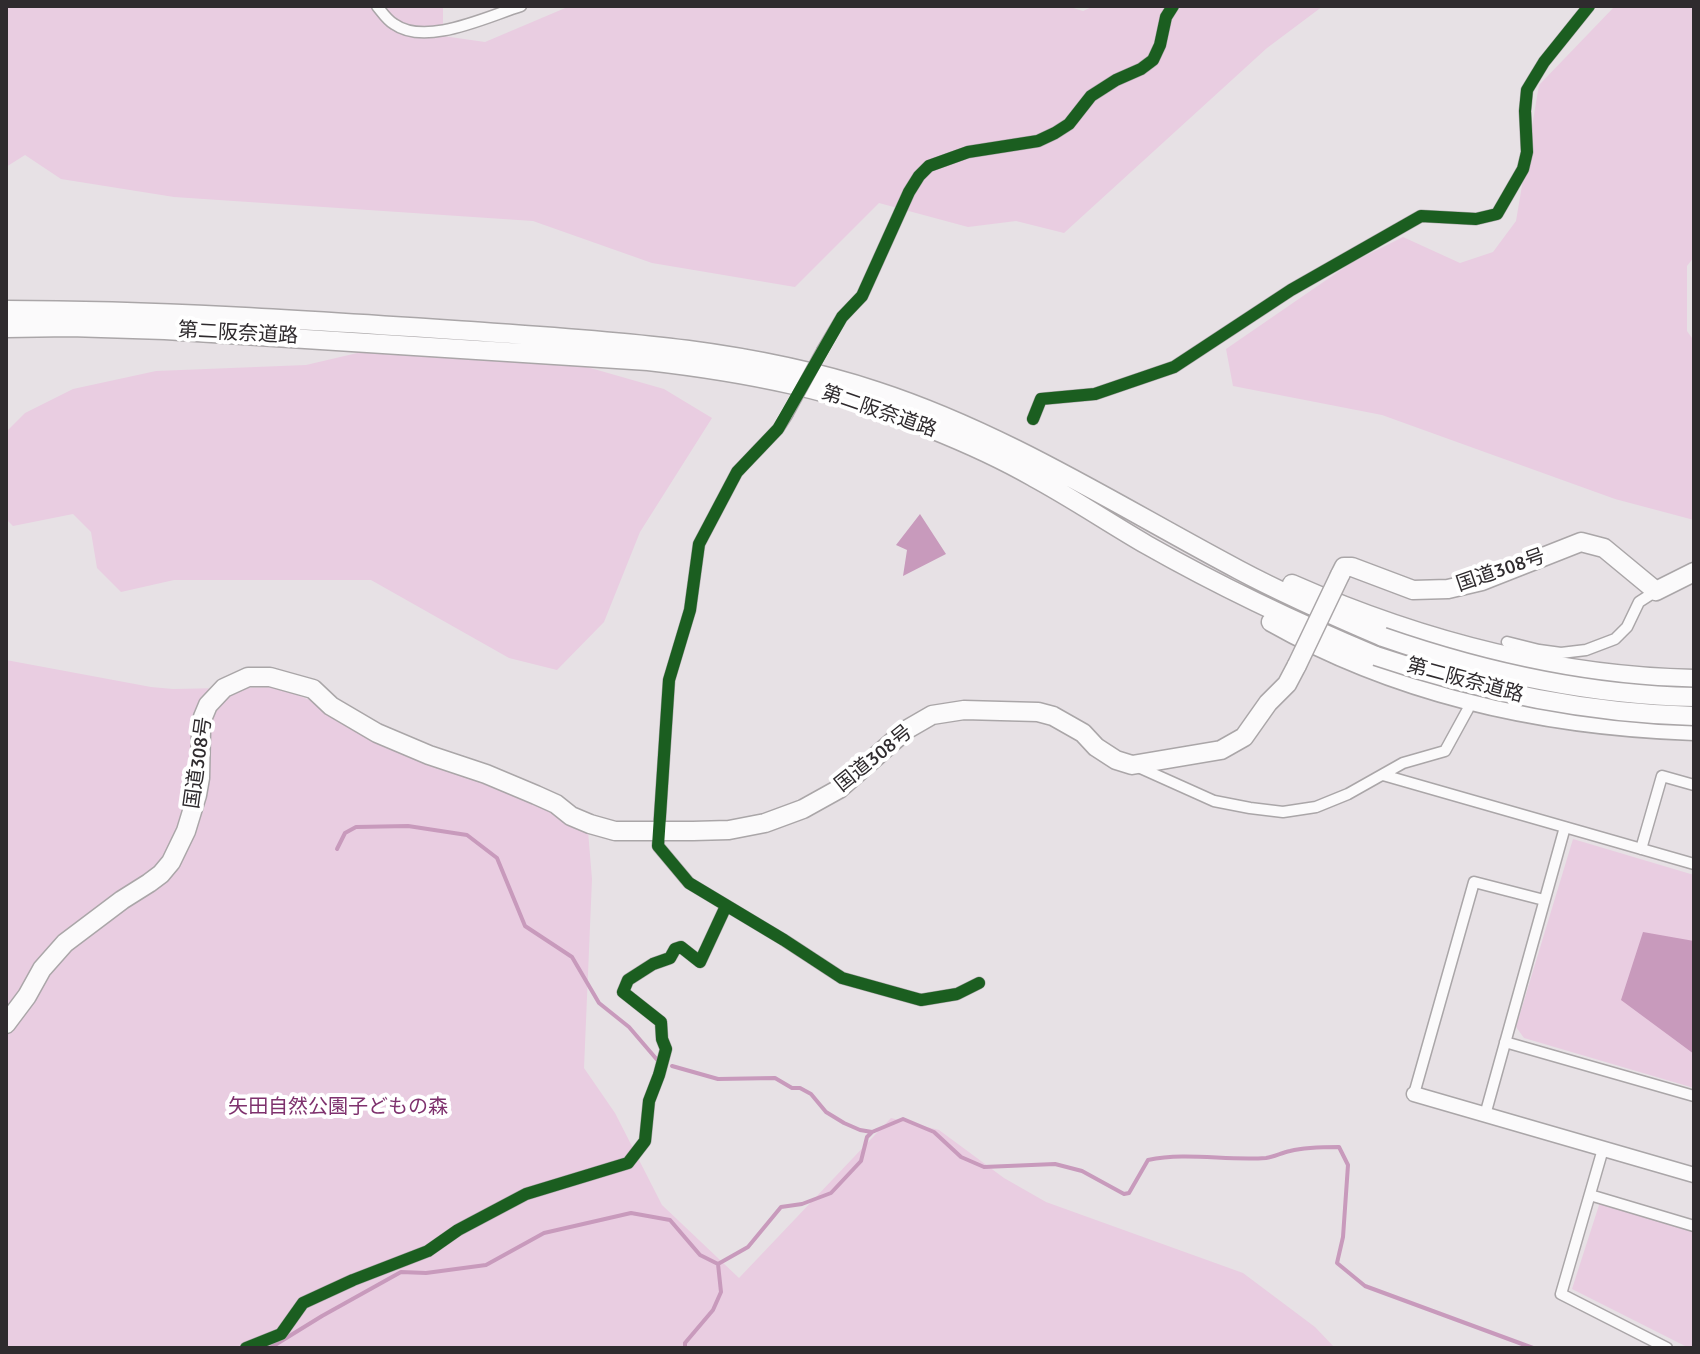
<!DOCTYPE html>
<meta charset="utf-8">
<style>
body{margin:0}
#map{position:relative;width:1700px;height:1354px;overflow:hidden;background:#e7e1e5;font-family:Signika,sans-serif}
canvas{display:block}
.frame{position:absolute;inset:0;border:8px solid #2f2b2e;pointer-events:none}
</style>
<div id="map">
<canvas width="1700" height="1354"></canvas>
<div class="frame"></div>
</div>
<script>
const ctx = document.querySelector('canvas').getContext('2d');
ctx.lineJoin = 'round';
function fillPath(path, color) { ctx.fillStyle = color; ctx.fill(path, 'evenodd'); }
function strokePath(path, color, width, dash) { ctx.strokeStyle = color; ctx.lineWidth = width; ctx.lineCap = dash ? 'butt' : 'round'; ctx.setLineDash(dash || []); ctx.stroke(path); }
function write(font, color, halo, rows, align = 'center') {
  ctx.font = font + ' Signika,"Noto Sans JP",sans-serif'; ctx.lineWidth = 8; ctx.setLineDash([]); ctx.textBaseline = 'middle'; ctx.strokeStyle = halo; ctx.fillStyle = color; for (const [text, x, y, turn = 0] of rows) {
    ctx.save(); ctx.translate(x, y); ctx.rotate((+turn || 0) * Math.PI / 180); ctx.textAlign = isNaN(turn) ? turn : align; if (halo) ctx.strokeText(text, 0, 0); ctx.fillText(text, 0, 0); ctx.restore();
  }
}
fillPath(new Path2D(`
 M 6,6 L 443,6 L 443,36 L 485,42 L 570,6 L 1067,6 L 1083,11 L 1094,6 L 1323,6 L 1267,48 L 1064,233 L 1016,221 L 968,227 L 879,203 L 795,287 L 652,263 L 533,221 L 174,197 L 61,179 L 25,155 L 6,167 Z
 M 1615,6 L 1694,6 L 1694,257 L 1687,266 L 1687,331 L 1694,341 L 1694,520 L 1615,499 L 1382,415 L 1233,386 L 1226,349 L 1351,263 L 1403,237 L 1460,263 L 1493,252 L 1516,221 L 1539,85 Z
 M 383,347 L 580,365 L 664,389 L 712,418 L 640,532 L 604,622 L 557,670 L 509,658 L 371,580 L 174,580 L 121,592 L 97,568 L 91,532 L 73,514 L 13,526 L 6,519 L 6,432 L 25,413 L 73,389 L 156,371 L 306,365 Z
 M 6,660 L 151,687 L 173,689 L 276,687 L 449,753 L 588,831 L 592,879 L 584,1068 L 615,1113 L 662,1205 L 739,1278 L 891,1118 L 939,1130 L 1004,1178 L 1046,1202 L 1243,1273 L 1315,1327 L 1335,1348 L 6,1348 Z
 M 1573,839 L 1694,875 L 1694,1088 L 1524,1038 L 1516,1027 Z
 M 1600,1202 L 1694,1230 L 1694,1348 L 1689,1348 L 1572,1289 Z`), '#e9cde1');
fillPath(new Path2D(`
 M 920,514 L 946,554 L 903,576 L 907,550 L 896,545 Z
 M 1643,932 L 1694,941 L 1694,1054 L 1621,1000 Z`), '#c89abc');
strokePath(new Path2D(`
 M 337,849 L 345,833 L 356,827 L 408,826 L 467,835 L 497,858 L 525,926 L 572,957 L 599,1003 L 629,1027 L 659,1062
 M 672,1066 L 718,1079 L 775,1078 L 792,1088 L 800,1088 L 811,1094 L 826,1112 L 844,1123 L 860,1130 L 872,1132
 M 270,1348 L 322,1316 L 401,1272 L 426,1273 L 486,1265 L 544,1233 L 631,1213 L 670,1220 L 700,1255 L 718,1264 L 748,1247 L 781,1207 L 802,1204 L 831,1193 L 861,1161 L 867,1137 L 872,1132 L 903,1119 L 934,1132 L 961,1157 L 984,1167 L 1055,1164 L 1082,1171 L 1124,1194 L 1129,1193 L 1148,1160 C 1187,1152 1226,1161 1266,1158 C 1274,1157 1281,1153 1290,1151 C 1306,1147 1323,1147 1339,1147 L 1348,1165 L 1343,1237 L 1337,1263 L 1365,1286 L 1533,1348
 M 685,1348 L 685,1343 L 713,1310 L 721,1292 L 718,1264`), '#c89abc', 4);
const street = new Path2D(`
 M 377,6 C 382,12 387,20 394,24 C 426,47 488,16 521,6
 M 823,349 L 842,317 L 862,296 L 909,192 L 919,176 L 929,166 L 968,152 L 1038,141 L 1055,133 L 1069,124 L 1091,96 L 1116,80 L 1141,69 L 1153,60 L 1160,45 L 1166,17 L 1173,6
 M 787,415 L 778,429 L 737,472 L 699,544 L 690,610 L 669,680 L 658,846 L 689,883 L 784,940 L 842,978 L 921,1000 L 957,994 L 979,983
 M 1033,419 L 1041,399 L 1095,394 L 1174,367 L 1291,290 L 1421,216 L 1476,219 L 1497,214 L 1523,169 L 1527,152 L 1525,111 L 1527,90 L 1544,62 L 1589,6
 M 1507,642 L 1539,650 L 1561,653 L 1586,650 L 1615,639 L 1627,627 L 1639,602 L 1656,591
 M 1136,766 L 1214,801 L 1250,808 L 1283,812 L 1316,807 L 1348,794 L 1403,763 L 1445,751 L 1468,709
 M 1383,775 L 1694,864
 M 1641,849 L 1662,776 L 1694,785
 M 1505,1042 L 1694,1096
 M 1414,1094 L 1474,882 L 1544,900
 M 1485,1115 L 1565,827
 M 1603,1149 L 1561,1294 L 1667,1348
 M 1590,1195 L 1694,1226
 M 246,1348 L 281,1334 L 303,1303 L 353,1280 L 428,1251 L 458,1230 L 526,1194 L 628,1163 L 645,1141 L 649,1101 L 659,1075 L 666,1049 L 662,1039 L 661,1022 L 623,992 L 628,980 L 653,964 L 670,958 L 675,949 L 681,947 L 700,962 L 726,906`);
const secondary = new Path2D(`
 M 1414,1094 L 1694,1175`);
const highway = new Path2D(`
 M 6,310 C 156,310 305,320 454,330 C 597,340 739,346 876,391 C 1005,433 1120,507 1239,570 C 1286,595 1334,616 1383,637
 M 6,328 L 70,327 L 165,330 L 648,361 C 745,372 839,390 929,428 C 964,442 1000,458 1033,477 C 1072,498 1109,523 1147,545 C 1221,587 1297,623 1376,656
 M 1340,575 L 1344,567 L 1352,567 L 1413,590 L 1448,589 L 1482,581 L 1581,542 L 1604,548 L 1656,591 L 1694,572
 M 1292,584 C 1419,640 1556,676 1694,679
 M 1271,622 C 1400,695 1547,726 1694,731
 M 6,1024 L 27,996 L 42,969 L 65,943 L 122,900 L 149,883 L 161,874 L 171,862 L 186,831 L 197,795 L 200,778 L 201,730 L 203,717 L 208,705 L 224,688 L 248,677 L 270,677 L 313,689 L 331,706 L 377,733 L 429,755 L 486,774 L 536,795 L 556,804 L 571,816 L 590,824 L 615,831 L 693,831 L 729,830 L 765,823 L 803,809 L 839,789 L 906,730 L 932,715 L 964,710 L 1038,712 L 1053,716 L 1083,733 L 1096,747 L 1116,760 L 1132,765 L 1221,750 L 1244,737 L 1268,703 L 1287,684 L 1297,665`);
strokePath(street, '#aaa6a8', 13);
strokePath(secondary, '#aaa6a8', 17);
strokePath(highway, '#aaa6a8', 21);
strokePath(street, '#fbfafb', 10);
strokePath(secondary, '#fbfafb', 14);
strokePath(highway, '#fbfafb', 18);
const streetBridge = new Path2D(`
 M 787,415 L 823,349`);
const highwayBridge = new Path2D(`
 M 1383,637 C 1484,672 1587,695 1694,697
 M 1376,656 C 1479,691 1584,713 1694,716
 M 1297,665 L 1340,575`);
strokePath(streetBridge, '#aaa6a8', 13, []);
strokePath(highwayBridge, '#aaa6a8', 21, []);
strokePath(streetBridge, '#fbfafb', 10);
strokePath(highwayBridge, '#fbfafb', 18);
strokePath(new Path2D(`
 M 1033,419 L 1041,399 L 1095,394 L 1174,367 L 1291,290 L 1421,216 L 1476,219 L 1497,214 L 1523,169 L 1527,152 L 1525,111 L 1527,90 L 1544,62 L 1589,6
 M 979,983 L 957,994 L 921,1000 L 842,978 L 784,940 L 689,883 L 658,846 L 669,680 L 690,610 L 699,544 L 737,472 L 778,429 L 842,317 L 862,296 L 909,192 L 919,176 L 929,166 L 968,152 L 1038,141 L 1055,133 L 1069,124 L 1091,96 L 1116,80 L 1141,69 L 1153,60 L 1160,45 L 1166,17 L 1173,6
 M 246,1348 L 281,1334 L 303,1303 L 353,1280 L 428,1251 L 458,1230 L 526,1194 L 628,1163 L 645,1141 L 649,1101 L 659,1075 L 666,1049 L 662,1039 L 661,1022 L 623,992 L 628,980 L 653,964 L 670,958 L 675,949 L 681,947 L 700,962 L 726,906`), '#1b5e20', 12);
write('20px', '#2f2b2e', '#fff', [
 ["第二阪奈道路",238,334,3],
 ["第二阪奈道路",879,412,19],
 ["国道308号",1501,571,-19],
 ["第二阪奈道路",1465,681,15],
 ["国道308号",874,759,-39],
 ["国道308号",199,763,-82]
]);
write('20px', '#7e316d', '#fff', [
 ["矢田自然公園子どもの森",338,1108]
]);
</script>
